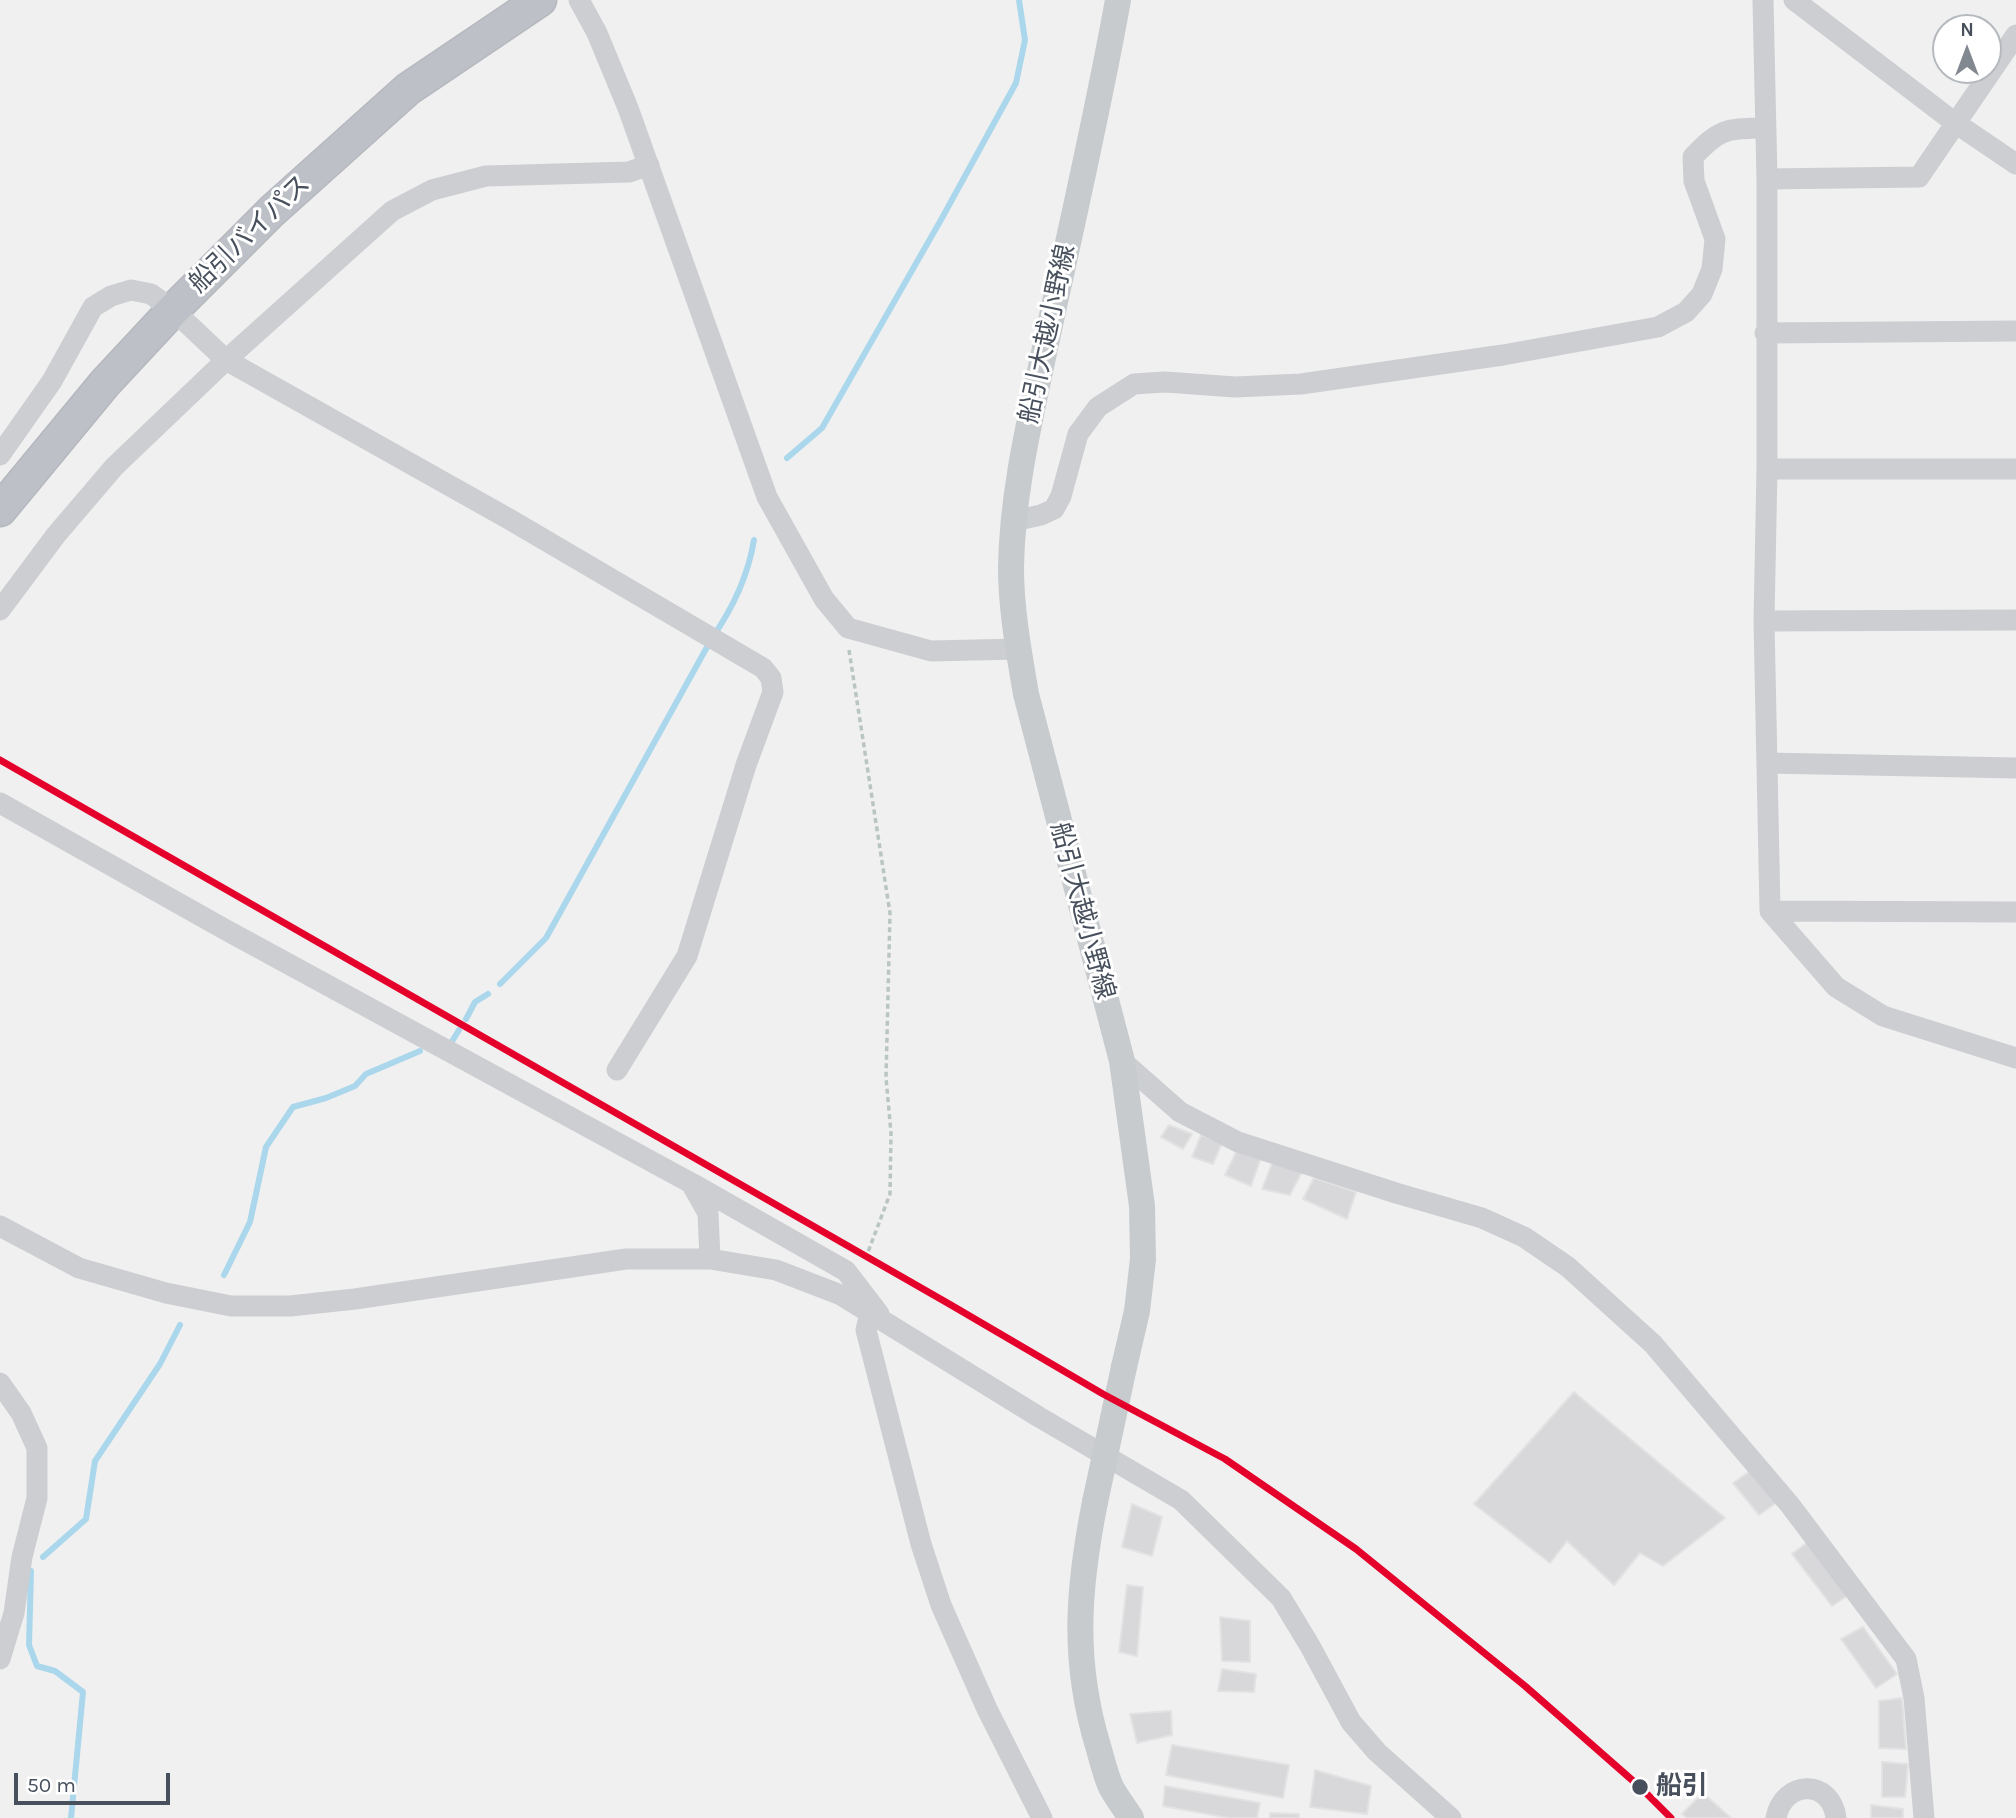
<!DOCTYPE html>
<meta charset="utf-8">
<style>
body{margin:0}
#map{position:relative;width:2016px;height:1818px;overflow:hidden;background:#f1f0f0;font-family:Karla,sans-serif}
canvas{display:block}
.north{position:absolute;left:1932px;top:14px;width:70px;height:70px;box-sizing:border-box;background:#fff;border:2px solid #b5b9be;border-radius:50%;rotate:0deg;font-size:19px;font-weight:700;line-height:28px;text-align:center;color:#47505c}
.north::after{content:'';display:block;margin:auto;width:24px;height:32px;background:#828890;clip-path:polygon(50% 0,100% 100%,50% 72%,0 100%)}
.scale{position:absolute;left:14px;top:1773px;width:156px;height:32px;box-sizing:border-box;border:4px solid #47505c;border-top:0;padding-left:9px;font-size:21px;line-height:24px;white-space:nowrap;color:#47505c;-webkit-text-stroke:5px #fff;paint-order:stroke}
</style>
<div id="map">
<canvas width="2016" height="1818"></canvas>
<div class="north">N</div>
<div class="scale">50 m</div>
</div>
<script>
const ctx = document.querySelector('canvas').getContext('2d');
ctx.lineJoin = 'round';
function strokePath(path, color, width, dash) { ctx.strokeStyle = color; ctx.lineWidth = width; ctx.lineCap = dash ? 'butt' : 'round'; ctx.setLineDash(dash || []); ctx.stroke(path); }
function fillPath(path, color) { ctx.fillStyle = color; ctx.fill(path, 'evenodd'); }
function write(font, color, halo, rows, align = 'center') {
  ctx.font = font + ' Karla,"Noto Sans JP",sans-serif'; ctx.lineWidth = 6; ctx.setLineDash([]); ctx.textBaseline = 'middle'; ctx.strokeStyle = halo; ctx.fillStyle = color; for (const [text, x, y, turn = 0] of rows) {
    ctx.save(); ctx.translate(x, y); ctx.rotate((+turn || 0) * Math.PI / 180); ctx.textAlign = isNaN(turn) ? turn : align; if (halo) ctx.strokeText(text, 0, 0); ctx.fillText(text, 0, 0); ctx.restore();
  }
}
strokePath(new Path2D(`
 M 787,458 L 822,428 L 942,218 L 1016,83 L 1025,40 L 1019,0
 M 500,984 L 546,938 L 712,638 C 733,608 748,576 754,540
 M 466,1019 L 475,1002 L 488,994
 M 451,1043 L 459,1030
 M 224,1275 L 250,1222 L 266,1147 L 293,1107 L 326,1098 L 355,1086 L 366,1074 L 420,1051
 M 43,1557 L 86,1519 L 95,1461 L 160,1364 L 180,1325
 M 31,1571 L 29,1645 L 37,1666 L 55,1671 L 83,1692 L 71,1818`), '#aad7ec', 6);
const building = new Path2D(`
 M 1169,1125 L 1192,1134 L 1183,1149 L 1161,1137 Z
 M 1201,1135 L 1222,1143 L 1213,1164 L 1192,1157 Z
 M 1238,1148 L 1261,1158 L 1251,1186 L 1225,1175 Z
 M 1273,1161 L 1302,1172 L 1290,1195 L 1262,1189 Z
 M 1314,1178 L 1356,1192 L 1347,1219 L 1303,1199 Z
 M 1574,1392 L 1725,1518 L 1663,1566 L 1640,1553 L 1614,1585 L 1567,1541 L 1550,1563 L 1474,1504 Z
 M 1753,1469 L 1776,1503 L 1759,1515 L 1733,1483 Z
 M 1132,1504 L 1162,1517 L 1152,1556 L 1122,1547 Z
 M 1809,1541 L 1853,1592 L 1832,1606 L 1792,1554 Z
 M 1127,1585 L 1143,1587 L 1137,1656 L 1119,1652 Z
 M 1220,1617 L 1250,1621 L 1250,1662 L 1222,1661 Z
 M 1863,1627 L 1897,1674 L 1876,1688 L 1841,1639 Z
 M 1222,1669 L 1256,1674 L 1254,1692 L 1218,1691 Z
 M 1902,1698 L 1906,1749 L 1879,1748 L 1879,1701 Z
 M 1171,1711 L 1172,1735 L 1137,1743 L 1130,1714 Z
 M 1172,1745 L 1289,1765 L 1283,1798 L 1166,1775 Z
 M 1882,1762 L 1908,1764 L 1905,1797 L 1882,1797 Z
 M 1315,1770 L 1371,1786 L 1367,1814 L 1310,1807 Z
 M 1165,1786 L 1260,1803 L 1257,1818 L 1229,1818 L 1163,1806 Z
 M 1703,1793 L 1731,1818 L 1687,1818 L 1682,1814 Z
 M 1871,1805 L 1903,1809 L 1903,1818 L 1871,1818 Z
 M 1270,1813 L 1299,1814 L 1299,1818 L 1270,1818 Z`);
fillPath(building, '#d8d8db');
strokePath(building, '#e2e2e3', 2);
const highway = new Path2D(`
 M 0,510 L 105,383 L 173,310 L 272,211 L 408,89 L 540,0`);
strokePath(highway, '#b6b8bf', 35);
strokePath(new Path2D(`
 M 849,650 L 890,913 L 886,1078 L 891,1133 L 890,1194 L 865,1260`), '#b9c5c2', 3.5, [5, 3.5]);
strokePath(new Path2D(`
 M 579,0 L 597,33 L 628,108 L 767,497 L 824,599 L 848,628 L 931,651 L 1019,649
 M 1763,0 L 1767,179 L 1767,469 L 1764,621 L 1770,911 L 1836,987 L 1883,1016 L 2016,1058
 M 1794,0 L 1954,122 L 2016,164
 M 1767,179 L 1919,177 L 2016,35
 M 1765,333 L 2016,331
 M 0,455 L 52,381 L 93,307 L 111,296 L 131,290 L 151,294 L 173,310 L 226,360 L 509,519 L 763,668 L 771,678 L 773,692 L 746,765 L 687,956 L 617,1070
 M 1767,469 L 2016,469
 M 1014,521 L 1041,515 L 1054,509 L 1061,496 L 1078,434 L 1098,407 L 1134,384 L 1165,382 L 1235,387 L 1301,384 L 1503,355 L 1658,327 L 1686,312 L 1702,294 L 1712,269 L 1715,239 L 1694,181 L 1693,157 C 1720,128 1726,129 1764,128
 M 0,610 L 56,535 L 114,467 L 226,360 L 392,211 L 432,190 L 486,176 L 629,172 L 649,165
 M 1764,621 L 2016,620
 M 1767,763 L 2016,768
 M 0,803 L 226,930 L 691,1183 L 708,1213 L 710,1259
 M 1770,911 L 2016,912
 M 1122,1061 L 1180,1112 L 1238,1142 L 1396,1193 L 1482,1218 L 1524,1237 L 1568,1267 L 1653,1344 L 1790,1505 L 1906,1659 L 1914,1698 L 1924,1818
 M 693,1184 L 846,1271 L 879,1314
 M 0,1226 L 79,1268 L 166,1293 L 231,1306 L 290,1306 L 355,1299 L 626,1259 L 710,1259 L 776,1270 L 841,1295 L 1039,1417 L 1181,1500 L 1281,1598 L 1310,1646 L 1351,1722 L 1377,1752 L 1451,1818
 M 870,1313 L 866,1330 L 921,1544 L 941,1605 L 987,1709 L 1042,1818
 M 0,1383 L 21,1413 L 37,1448 L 37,1498 L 22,1557 L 14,1613 L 0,1659
 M 1776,1818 C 1783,1780 1831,1778 1836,1818`), '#ccced1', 21);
strokePath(new Path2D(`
 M 1118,0 C 1097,117 1070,232 1045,348 C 1030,420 1012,493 1011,568 C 1011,609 1019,653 1026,694 L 1122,1061 L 1142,1206 L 1143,1259 L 1137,1311 L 1124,1367
 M 1095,1502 C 1078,1588 1072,1660 1098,1746 C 1102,1759 1105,1774 1111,1787 C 1116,1797 1125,1808 1131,1818`), '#c7cbce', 26);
strokePath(highway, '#bdc0c6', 32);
strokePath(new Path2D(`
 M 1095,1502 L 1124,1367`), '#c7cbce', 26);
strokePath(new Path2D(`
 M 0,760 L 951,1305 L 1103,1394 L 1225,1459 L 1356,1549 L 1525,1686 L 1640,1787 L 1671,1818`), '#e4002b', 7);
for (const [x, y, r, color] of [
 [1640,1787,9,"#47505c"]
]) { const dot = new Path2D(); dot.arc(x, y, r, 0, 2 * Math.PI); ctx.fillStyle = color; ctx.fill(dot); strokePath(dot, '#fff', 2.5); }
write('26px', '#47505c', '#fff', [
 ["船引バイパス",250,234,-44],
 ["船引大越小野線",1048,334,-78],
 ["船引大越小野線",1082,911,75]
]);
write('bold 26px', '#47505c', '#fff', [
 ["船引",1656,1787]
], 'left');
</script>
